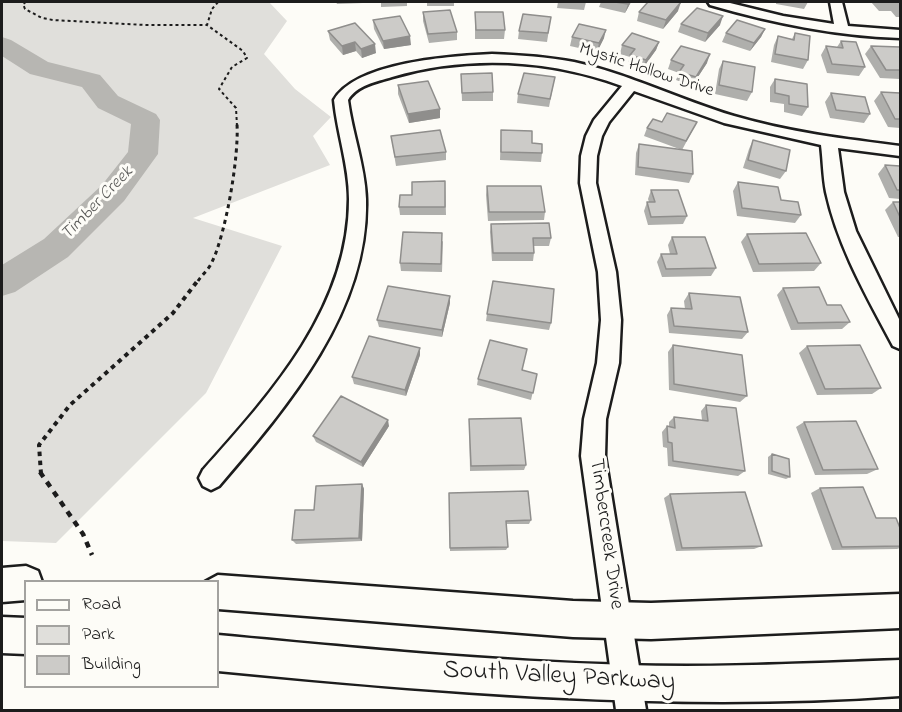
<!DOCTYPE html>
<style>
body{margin:0}
#map{position:relative;width:902px;height:712px;overflow:hidden;background:#fdfcf7;font-family:"Indie Flower",sans-serif}
canvas{display:block}
.frame{position:absolute;inset:0;border:3px solid #1c1c1c;pointer-events:none}
.legend{position:absolute;left:24px;top:580px;width:195px;height:108px;box-sizing:border-box;background:#fdfcf7;border:2px solid #a3a29f;margin:0;padding:8px 10px;list-style:none;font-size:18px;color:#1c1c1c}
.legend li{display:flex;align-items:center;gap:12px;height:30px}
.legend b{width:30px;border:2px solid #a3a29f}
</style>
<div id="map">
<canvas width="902" height="712"></canvas>
<div class="frame"></div>
<ul class="legend">
<li><b style="height:8px;background:#fdfcf7"></b>Road</li>
<li><b style="height:16px;background:#e0dfdb"></b>Park</li>
<li><b style="height:16px;background:#cccbc8"></b>Building</li>
</ul>
</div>
<script>
const ctx = document.querySelector('canvas').getContext('2d');
ctx.lineJoin = 'round';
function fillPath(path, color) { ctx.fillStyle = color; ctx.fill(path, 'evenodd'); }
function strokePath(path, color, width, dash) { ctx.strokeStyle = color; ctx.lineWidth = width; ctx.lineCap = dash ? 'butt' : 'round'; ctx.setLineDash(dash || []); ctx.stroke(path); }
function write(font, color, halo, rows, align = 'center') {
  ctx.font = font + ' "Indie Flower",sans-serif'; ctx.lineWidth = 6; ctx.setLineDash([]); ctx.textBaseline = 'middle'; ctx.strokeStyle = halo; ctx.fillStyle = color; for (const [text, x, y, turn = 0] of rows) {
    ctx.save(); ctx.translate(x, y); ctx.rotate((+turn || 0) * Math.PI / 180); ctx.textAlign = isNaN(turn) ? turn : align; if (halo) ctx.strokeText(text, 0, 0); ctx.fillText(text, 0, 0); ctx.restore();
  }
}
fillPath(new Path2D(`
 M 2,2 L 269,2 L 287,21 L 264,54 L 295,89 L 331,117 L 313,136 L 330,165 L 193,218 L 282,246 L 206,393 L 56,543 L 2,541 Z`), '#e0dfdb');
fillPath(new Path2D(`
 M 2,37 L 11,40 L 48,62 L 100,75 L 118,96 L 156,114 L 160,120 L 158,154 L 124,201 L 68,257 L 15,292 L 2,296 L 2,265 L 44,239 L 102,185 L 128,152 L 131,124 L 98,108 L 82,87 L 30,74 L 2,56 Z`), '#b7b6b2');
const minor = new Path2D(`
 M 708,2 L 726,2 L 783,16 L 834,24 L 830,2 L 842,2 L 848,26 L 900,30 L 900,38 C 836,36 772,23 710,5 Z
 M 492,54 C 520,55 547,57 574,62 C 629,74 680,100 734,116 C 788,132 845,139 900,146 L 900,156 L 838,148 L 844,192 L 856,231 L 900,321 L 900,349 L 893,346 C 867,297 838,247 826,192 C 823,177 823,161 821,145 L 724,123 L 634,91 L 609,122 L 602,136 L 597,156 L 596,183 L 616,272 L 621,320 L 619,363 L 606,419 L 605,456 L 646,710 L 616,710 L 581,456 L 584,419 L 597,363 L 601,320 L 598,272 L 580,183 L 581,156 L 586,136 L 594,120 L 622,86 C 548,59 468,55 392,77 C 376,82 357,85 348,100 C 352,133 365,165 366,199 C 369,311 288,406 219,486 L 211,490 L 203,486 L 199,478 L 203,470 C 271,394 349,308 349,199 C 349,165 337,133 334,100 C 356,62 452,56 492,54 Z`);
const major = new Path2D(`
 M 26,566 L 38,571 L 42,582 L 26,582 L 26,600 L 2,602 L 2,568 Z
 M 218,575 L 573,601 L 651,603 L 900,594 L 900,628 L 651,639 L 573,637 L 218,609 L 218,582 L 205,582 Z
 M 2,617 L 26,618 L 26,654 L 2,653 Z
 M 218,635 C 354,648 490,661 627,665 C 718,668 809,663 900,660 L 900,696 C 673,712 444,693 218,671 Z`);
strokePath(minor, '#1c1c1c', 5);
strokePath(major, '#1c1c1c', 5);
strokePath(new Path2D(`
 M 26,2 L 23,4 L 25,9 L 42,18 L 53,20 L 145,25 L 207,25
 M 218,2 L 212,9 L 207,25 L 243,51 L 247,58 L 232,67 L 219,89 L 236,108 L 237,126`), '#1c1c1c', 2, [3, 3]);
strokePath(new Path2D(`
 M 198,281 C 202,275 209,269 212,262 C 226,233 239,157 237,124`), '#1c1c1c', 3, [4, 4]);
strokePath(new Path2D(`
 M 41,474 L 39,445 L 70,405 L 173,313 L 199,279`), '#1c1c1c', 4, [4.5, 4.5]);
strokePath(new Path2D(`
 M 40,472 L 83,534 L 92,555`), '#1c1c1c', 4.5, [6, 6]);
fillPath(minor, '#fdfcf7');
fillPath(major, '#fdfcf7');
fillPath(new Path2D(`
 M 336,2 L 363,2 L 363,3 L 337,4 Z
 M 381,2 L 407,2 L 407,6 L 381,7 Z
 M 427,2 L 454,2 L 454,6 L 427,6 Z
 M 558,2 L 586,2 L 584,10 L 557,8 Z
 M 601,2 L 631,2 L 625,13 L 599,7 Z
 M 776,2 L 808,2 L 804,9 L 776,4 Z
 M 871,2 L 900,2 L 900,17 L 896,17 L 891,11 L 879,11 Z
 M 678,11 L 663,29 L 637,21 L 639,12 Z
 M 423,12 L 457,32 L 457,40 L 429,43 L 423,21 Z
 M 475,12 L 505,30 L 504,39 L 475,39 Z
 M 551,17 L 547,42 L 518,39 L 519,31 Z
 M 373,20 L 411,45 L 384,49 L 374,29 Z
 M 355,23 L 376,53 L 362,58 L 356,51 L 343,55 L 330,40 L 328,31 Z
 M 681,24 L 720,25 L 705,42 L 678,32 Z
 M 765,29 L 761,37 L 750,51 L 722,42 L 726,33 Z
 M 795,33 L 808,60 L 803,69 L 771,62 L 774,45 L 778,36 L 792,39 Z
 M 572,37 L 604,38 L 597,52 L 570,46 Z
 M 841,41 L 865,67 L 859,76 L 827,73 L 821,55 L 826,46 L 837,47 Z
 M 659,42 L 656,50 L 643,68 L 628,63 L 630,57 L 620,54 L 622,45 Z
 M 871,46 L 900,47 L 900,79 L 880,78 L 865,54 Z
 M 671,60 L 707,63 L 692,86 L 676,80 L 679,73 L 668,69 Z
 M 723,61 L 752,92 L 747,101 L 715,94 L 719,69 Z
 M 461,74 L 493,92 L 493,101 L 462,101 Z
 M 555,77 L 549,107 L 517,103 L 518,94 Z
 M 775,79 L 808,107 L 802,116 L 784,112 L 784,104 L 770,102 L 770,87 Z
 M 398,85 L 440,118 L 409,123 L 398,94 Z
 M 881,92 L 900,93 L 900,128 L 888,127 L 874,101 Z
 M 831,93 L 870,114 L 864,123 L 830,118 L 825,102 Z
 M 662,122 L 697,122 L 682,150 L 644,136 L 647,128 Z
 M 501,130 L 532,143 L 542,153 L 541,162 L 500,160 Z
 M 391,136 L 446,152 L 446,160 L 396,166 Z
 M 753,140 L 786,171 L 780,179 L 743,168 L 749,149 Z
 M 639,144 L 693,174 L 689,183 L 635,175 L 636,153 Z
 M 885,165 L 900,166 L 900,199 L 889,198 L 878,174 Z
 M 445,181 L 446,215 L 400,215 L 399,207 L 412,195 Z
 M 738,182 L 781,200 L 801,215 L 795,223 L 737,216 L 733,191 Z
 M 487,186 L 545,212 L 544,220 L 488,221 L 486,195 Z
 M 651,190 L 687,216 L 683,224 L 648,225 L 644,211 L 647,202 L 649,202 L 648,199 Z
 M 893,202 L 900,202 L 900,237 L 898,237 L 885,210 Z
 M 491,224 L 551,238 L 549,246 L 534,246 L 534,253 L 533,261 L 492,261 L 490,232 Z
 M 747,234 L 821,263 L 814,271 L 753,272 L 741,242 Z
 M 672,237 L 716,268 L 711,276 L 662,277 L 657,262 L 661,254 L 670,254 L 668,245 Z
 M 443,241 L 442,272 L 401,271 L 400,263 Z
 M 783,288 L 827,305 L 850,322 L 842,329 L 791,330 L 777,295 Z
 M 689,293 L 748,332 L 742,339 L 669,333 L 667,315 L 671,308 L 685,309 L 684,301 Z
 M 450,296 L 450,303 L 442,337 L 379,327 L 377,320 Z
 M 487,314 L 551,323 L 549,330 L 486,321 Z
 M 673,345 L 747,396 L 740,402 L 669,390 L 668,352 Z
 M 807,346 L 881,388 L 872,394 L 817,395 L 799,353 Z
 M 420,355 L 406,396 L 354,384 L 352,377 Z
 M 522,370 L 537,374 L 531,400 L 477,385 L 478,379 Z
 M 706,405 L 745,471 L 738,476 L 668,466 L 667,448 L 663,447 L 662,432 L 667,426 L 669,427 L 669,422 L 674,417 L 702,420 L 701,411 Z
 M 469,419 L 526,465 L 524,470 L 470,471 Z
 M 804,422 L 878,469 L 867,474 L 815,475 L 796,427 Z
 M 389,426 L 363,467 L 316,442 L 313,436 Z
 M 772,454 L 790,477 L 786,479 L 768,474 L 768,457 Z
 M 362,484 L 364,489 L 362,541 L 296,544 L 292,540 L 314,510 Z
 M 820,488 L 876,518 L 900,528 L 900,548 L 897,549 L 832,550 L 811,493 Z
 M 449,493 L 531,520 L 529,524 L 506,524 L 508,547 L 506,550 L 450,551 Z
 M 670,494 L 762,546 L 754,549 L 676,551 L 664,498 Z`), '#afafac');
fillPath(new Path2D(`
 M 629,2 L 631,2 L 625,13 L 628,4 Z
 M 681,2 L 678,11 L 663,29 L 666,20 Z
 M 723,16 L 720,25 L 705,42 L 708,33 Z
 M 765,29 L 761,37 L 750,51 L 754,43 Z
 M 606,30 L 604,38 L 597,52 L 599,43 Z
 M 410,36 L 411,45 L 384,49 L 383,41 Z
 M 355,42 L 356,51 L 343,55 L 342,46 Z
 M 659,42 L 656,50 L 643,68 L 646,60 Z
 M 375,44 L 376,53 L 362,58 L 361,49 Z
 M 710,54 L 707,63 L 692,86 L 696,77 Z
 M 440,109 L 440,118 L 409,123 L 408,114 Z
 M 450,296 L 450,303 L 442,337 L 442,330 Z
 M 420,348 L 420,355 L 406,396 L 405,390 Z
 M 388,420 L 389,426 L 363,467 L 361,462 Z
 M 362,484 L 364,489 L 362,541 L 359,538 Z`), '#8f8e8c');
const building = new Path2D(`
 M 615,2 L 629,2 L 628,4 Z
 M 648,2 L 681,2 L 666,20 L 639,12 Z
 M 697,8 L 723,16 L 708,33 L 681,24 Z
 M 450,10 L 457,32 L 428,34 L 423,12 Z
 M 475,12 L 503,12 L 505,30 L 476,30 Z
 M 523,14 L 551,17 L 548,33 L 519,31 Z
 M 400,16 L 410,36 L 383,41 L 373,20 Z
 M 737,20 L 765,29 L 754,43 L 726,33 Z
 M 355,23 L 375,44 L 361,49 L 355,42 L 342,46 L 328,31 Z
 M 579,24 L 606,30 L 599,43 L 572,37 Z
 M 632,33 L 659,42 L 646,60 L 630,55 L 635,49 L 622,45 Z
 M 795,33 L 810,36 L 808,60 L 775,54 L 778,36 L 794,40 Z
 M 841,41 L 856,42 L 865,67 L 832,64 L 826,46 L 843,48 Z
 M 681,46 L 710,54 L 696,77 L 679,72 L 684,65 L 671,60 Z
 M 871,46 L 900,47 L 900,70 L 886,70 Z
 M 723,61 L 755,67 L 752,92 L 719,85 Z
 M 492,73 L 493,92 L 462,93 L 461,74 Z
 M 524,73 L 555,77 L 550,99 L 518,94 Z
 M 775,79 L 807,84 L 808,107 L 789,104 L 789,96 L 775,93 Z
 M 428,81 L 440,109 L 408,114 L 398,85 Z
 M 881,92 L 900,93 L 900,119 L 895,119 Z
 M 831,93 L 865,97 L 870,114 L 836,110 Z
 M 667,113 L 697,122 L 686,141 L 647,128 L 653,119 L 662,122 Z
 M 440,130 L 446,152 L 395,157 L 391,136 Z
 M 501,130 L 532,131 L 532,143 L 542,144 L 542,153 L 501,152 Z
 M 753,140 L 790,150 L 786,171 L 748,160 Z
 M 639,144 L 692,151 L 693,174 L 638,167 Z
 M 885,165 L 900,166 L 900,190 L 897,190 Z
 M 445,181 L 445,207 L 399,207 L 400,195 L 412,195 L 412,182 Z
 M 738,182 L 778,187 L 781,200 L 798,202 L 801,215 L 742,208 Z
 M 487,186 L 541,186 L 545,212 L 489,212 Z
 M 651,190 L 678,190 L 687,216 L 651,217 L 647,202 L 655,202 Z
 M 893,202 L 900,202 L 900,217 Z
 M 549,223 L 551,238 L 533,238 L 534,253 L 493,253 L 491,224 Z
 M 403,232 L 442,233 L 441,264 L 400,263 Z
 M 806,233 L 821,263 L 759,264 L 747,234 Z
 M 672,237 L 705,237 L 716,268 L 666,269 L 661,254 L 677,254 Z
 M 493,281 L 554,289 L 551,323 L 487,314 Z
 M 388,286 L 450,296 L 442,330 L 377,320 Z
 M 819,287 L 827,305 L 841,305 L 850,322 L 798,323 L 783,288 Z
 M 689,293 L 740,297 L 748,332 L 674,326 L 671,308 L 692,309 Z
 M 369,336 L 420,348 L 405,390 L 352,377 Z
 M 490,340 L 527,349 L 522,370 L 537,374 L 533,393 L 478,379 Z
 M 673,345 L 742,355 L 747,396 L 674,384 Z
 M 860,345 L 881,388 L 825,389 L 807,346 Z
 M 341,396 L 388,420 L 361,462 L 313,436 Z
 M 706,405 L 736,408 L 745,471 L 673,461 L 672,443 L 668,442 L 667,426 L 675,428 L 674,417 L 708,421 Z
 M 521,418 L 526,465 L 471,466 L 469,419 Z
 M 856,421 L 878,469 L 823,470 L 804,422 Z
 M 772,454 L 789,459 L 790,477 L 772,471 Z
 M 362,484 L 359,538 L 292,540 L 295,510 L 314,510 L 316,486 Z
 M 863,487 L 876,518 L 896,518 L 900,528 L 900,546 L 842,547 L 820,488 Z
 M 528,491 L 531,520 L 506,521 L 508,547 L 450,548 L 449,493 Z
 M 745,492 L 762,546 L 682,548 L 670,494 Z`);
fillPath(building, '#cccbc8');
strokePath(building, '#8f8e8c', 1.5);
write('18px', '#1c1c1c', '#fdfcf7', [
 ["Mystic Hollow Drive",646,71,18]
]);
write('italic 18px', '#5a5a58', '#fdfcf7', [
 ["Timber Creek",98,204,-46]
]);
write('21px', '#1c1c1c', '#fdfcf7', [
 ["Timbercreek Drive",605,534,82]
]);
write('26px', '#1c1c1c', '#fdfcf7', [
 ["South Valley Parkway",559,678,3]
]);
</script>
